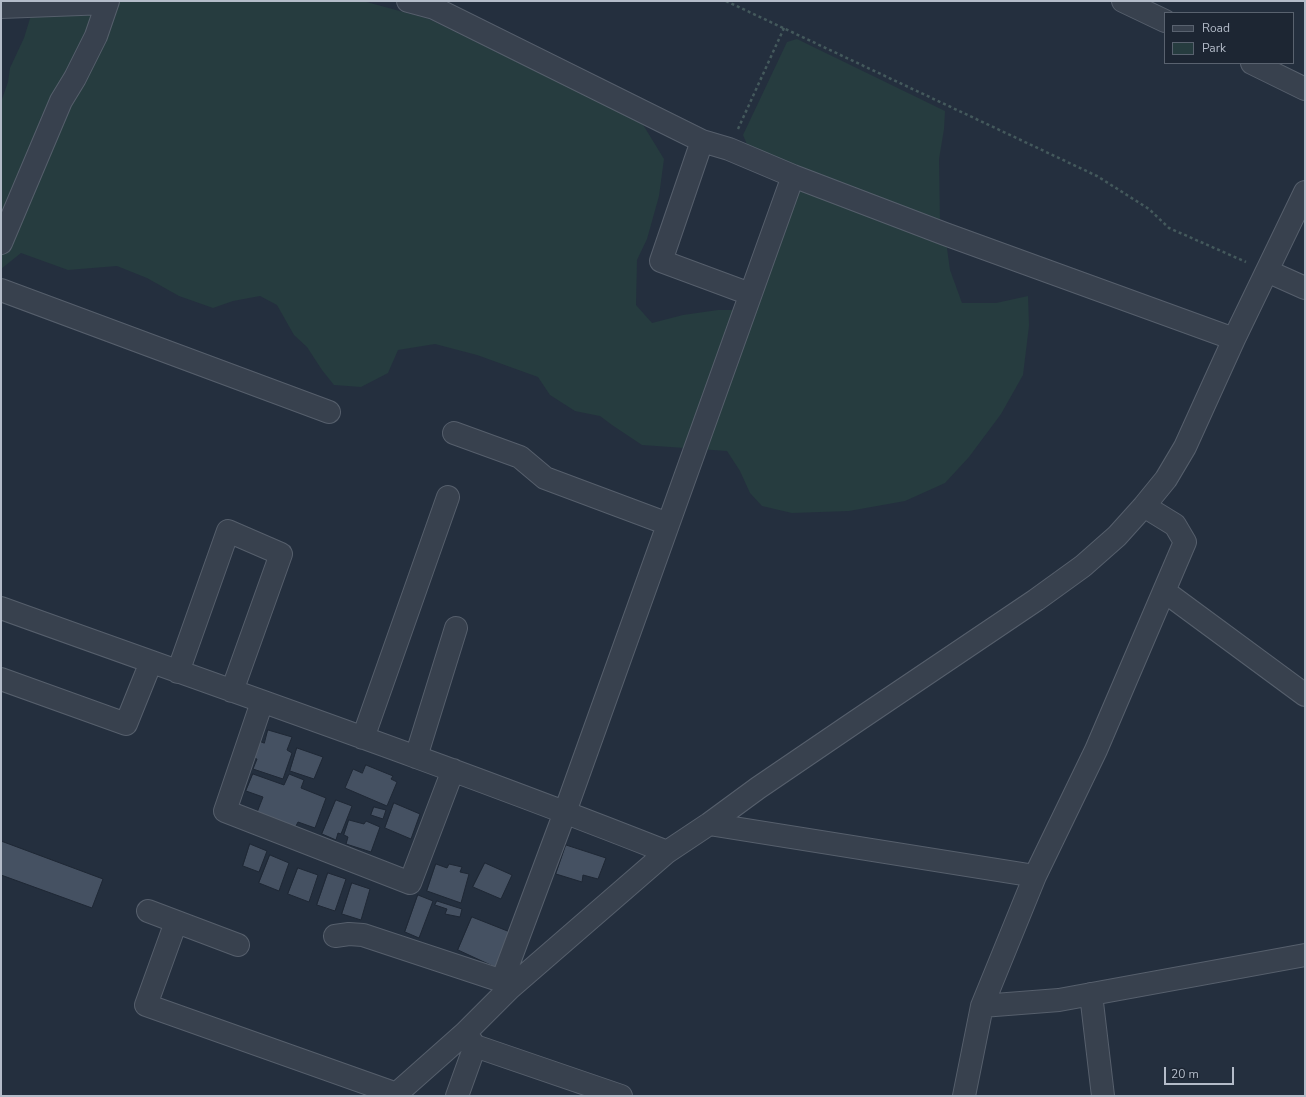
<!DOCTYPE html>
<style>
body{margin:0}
#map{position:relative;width:1306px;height:1097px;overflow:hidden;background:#242f3e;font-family:"Nunito Sans",sans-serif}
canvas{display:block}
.frame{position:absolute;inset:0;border:2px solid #b4bcc9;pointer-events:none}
.legend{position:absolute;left:1164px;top:12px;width:130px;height:52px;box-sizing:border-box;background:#1d2633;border:1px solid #59626f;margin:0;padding:5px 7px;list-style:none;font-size:12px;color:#b4bcc9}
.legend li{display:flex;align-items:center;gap:8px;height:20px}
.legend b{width:20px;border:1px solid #59626f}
.scale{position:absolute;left:1164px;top:1067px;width:70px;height:18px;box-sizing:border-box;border:2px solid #b4bcc9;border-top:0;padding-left:5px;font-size:12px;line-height:14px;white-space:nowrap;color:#b4bcc9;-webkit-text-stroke:3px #1d2633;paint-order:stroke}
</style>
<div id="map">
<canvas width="1306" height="1097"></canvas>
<div class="frame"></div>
<ul class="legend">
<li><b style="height:5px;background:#38414e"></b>Road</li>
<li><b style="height:11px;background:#263c3f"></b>Park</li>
</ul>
<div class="scale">20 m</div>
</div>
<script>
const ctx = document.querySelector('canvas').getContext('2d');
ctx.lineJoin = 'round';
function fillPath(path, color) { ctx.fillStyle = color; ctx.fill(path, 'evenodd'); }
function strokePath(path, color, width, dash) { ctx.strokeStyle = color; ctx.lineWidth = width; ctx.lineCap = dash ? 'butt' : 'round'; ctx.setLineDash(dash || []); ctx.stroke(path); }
fillPath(new Path2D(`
 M 118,1 L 363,1 L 429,19 L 642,123 L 664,159 L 659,196 L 647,239 L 637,260 L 636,305 L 652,323 L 683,315 L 718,310 L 749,310 L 795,184 L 945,234 L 950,270 L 962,303 L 996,303 L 1028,296 L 1029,326 L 1023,375 L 1001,414 L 969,457 L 945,483 L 905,501 L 849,511 L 792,513 L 762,506 L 750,493 L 740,471 L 727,451 L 642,445 L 612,425 L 600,416 L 575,411 L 550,395 L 538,377 L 477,355 L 435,344 L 398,350 L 388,373 L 361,387 L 334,385 L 322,370 L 307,347 L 294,335 L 277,305 L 260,296 L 233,301 L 213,308 L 179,296 L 147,278 L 117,266 L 68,270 L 21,253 L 1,269 L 1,102 L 8,82 L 10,68 L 24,38 L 32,12 Z
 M 797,39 L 945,111 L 944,129 L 939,159 L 940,223 L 751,154 L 743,135 L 787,42 Z`), '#263c3f');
const building = new Path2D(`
 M 268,730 L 292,737 L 287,750 L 292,753 L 283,779 L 253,769 L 257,759 L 253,758 L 259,741 L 264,743 Z
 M 297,748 L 323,757 L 314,779 L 290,771 Z
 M 366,765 L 393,776 L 391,779 L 397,782 L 387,806 L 345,788 L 353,769 L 362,773 Z
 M 253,774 L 284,785 L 289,774 L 304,780 L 301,788 L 326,798 L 315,828 L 298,822 L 295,828 L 256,815 L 263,797 L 246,791 Z
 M 336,800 L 352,806 L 341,834 L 338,833 L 336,840 L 322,834 Z
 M 394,803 L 420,814 L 411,839 L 385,828 Z
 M 374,807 L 386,810 L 383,819 L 371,815 Z
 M 349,820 L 364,824 L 366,821 L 380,827 L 371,852 L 346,844 L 348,837 L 344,835 Z
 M 1,841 L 103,879 L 92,908 L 1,875 Z
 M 250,844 L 267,851 L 259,872 L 243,866 Z
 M 566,845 L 606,858 L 598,879 L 583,875 L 582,882 L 556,874 Z
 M 270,855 L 289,863 L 279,891 L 259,883 Z
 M 485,863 L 512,875 L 501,899 L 473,887 Z
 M 436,864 L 447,868 L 449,864 L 462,867 L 460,872 L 469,874 L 461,903 L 427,891 Z
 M 298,868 L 318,875 L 309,902 L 288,894 Z
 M 328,873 L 346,879 L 335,911 L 317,905 Z
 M 352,883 L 370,889 L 361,920 L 342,914 Z
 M 418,895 L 433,901 L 419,938 L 405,932 Z
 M 437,901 L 462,909 L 460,917 L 445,914 L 447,909 L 435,905 Z
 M 472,917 L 510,932 L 497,968 L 458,950 Z`);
fillPath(building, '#455162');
strokePath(building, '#1f2835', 1);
const minor = new Path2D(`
 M 408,1 L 434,8 L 702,141 L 729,149 L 793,176 L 945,234 L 1234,339
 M 1123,1 L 1165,21
 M 1,7 L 107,3
 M 1252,63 L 1305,89
 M 702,141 L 661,261 L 750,294
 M 1,243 L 61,101 L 75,78 L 96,36 L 108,1
 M 1267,271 L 1305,288
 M 1,290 L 329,412
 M 454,433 L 520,457 L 545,478 L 668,524
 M 1164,591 L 1305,695
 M 1,608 C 223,688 447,765 667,852
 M 178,672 L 228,531 L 281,554 L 232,691
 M 1,679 L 126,724 L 151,662
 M 262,702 L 225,811 L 410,883 L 453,770
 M 363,738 L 448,497
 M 416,757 L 456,628
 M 709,824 L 1035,876
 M 148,911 L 238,945
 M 176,922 L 146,1005 L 397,1094
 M 335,936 L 349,934 L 363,935 L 502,981
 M 509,989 L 502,981 L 565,812 L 793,176
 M 1091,994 L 1103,1096
 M 982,1006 L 1059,1000 L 1305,955
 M 475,1046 L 621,1096
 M 394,1096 L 465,1033 L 509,989 L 667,852 L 709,824 L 758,788 L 855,722 L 1036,600 L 1083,566 L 1117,536 L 1144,506 L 1166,479 L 1185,447 L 1234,339 L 1305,192
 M 457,1096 L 475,1046 L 466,1034
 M 964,1096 L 982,1006 L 1035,876 L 1096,750 L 1185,542 L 1175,525 L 1144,506`);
strokePath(minor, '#565f6c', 24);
strokePath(new Path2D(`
 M 726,1 L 1097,176 L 1149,209 L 1169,228 L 1246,262
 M 738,129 L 784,28`), '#44595c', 2.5, [3, 3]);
strokePath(minor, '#38414e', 22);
</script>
